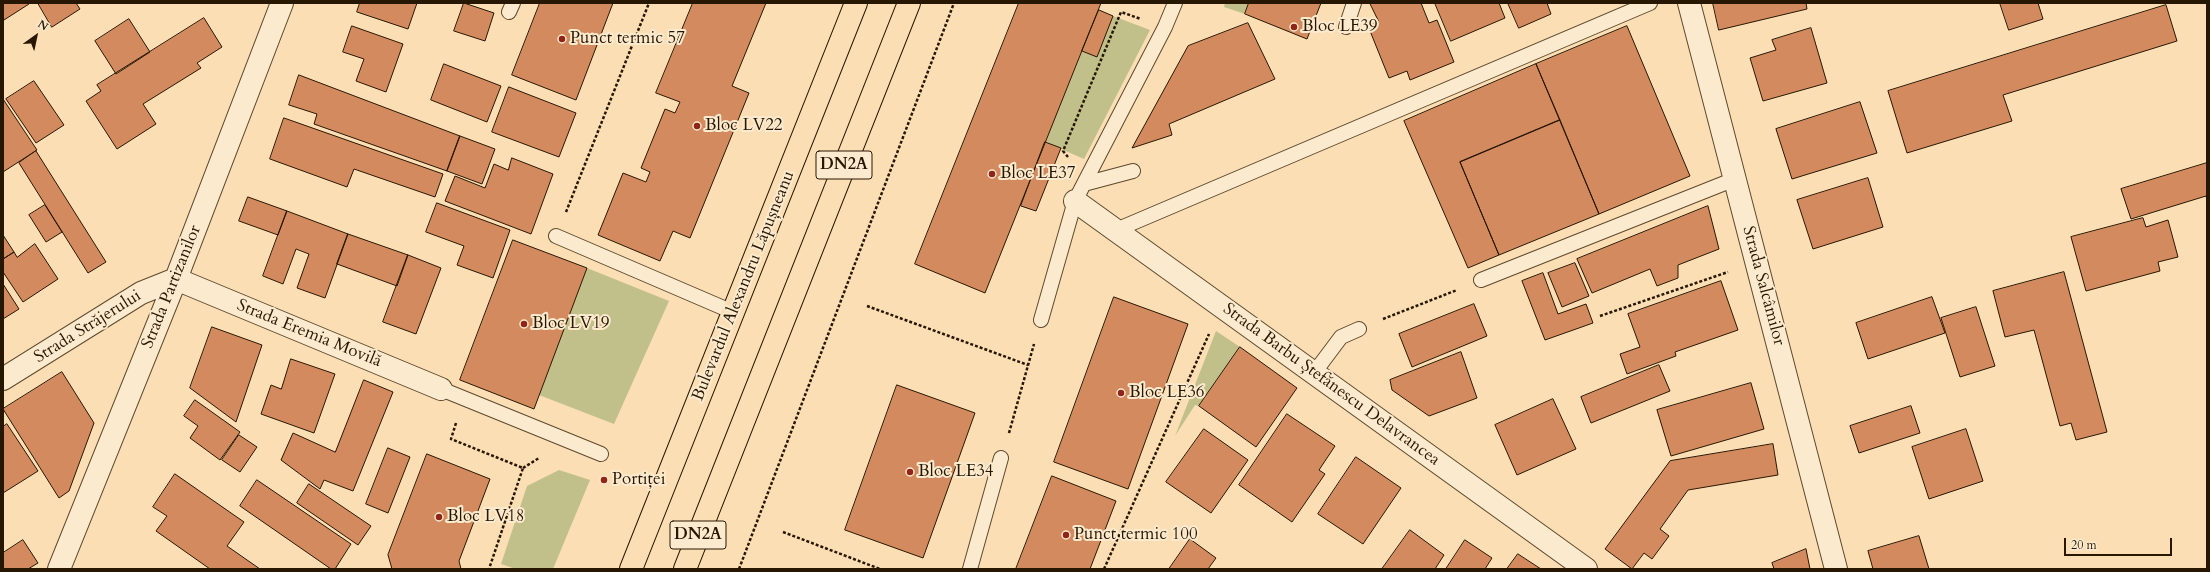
<!DOCTYPE html>
<meta charset="utf-8">
<style>
body{margin:0}
#map{position:relative;width:2210px;height:572px;overflow:hidden;background:#fbdeb4;font-family:Cardo,serif}
canvas{display:block}
.frame{position:absolute;inset:0;border:4px solid #281700;pointer-events:none}
.north{position:absolute;left:16px;top:16px;width:40px;height:40px;-webkit-text-stroke:3px #fceace;paint-order:stroke;rotate:33deg;font-size:11px;font-weight:700;line-height:16px;text-align:center;color:#281700}
.north::after{content:'';display:block;margin:auto;width:14px;height:18px;background:#281700;clip-path:polygon(50% 0,100% 100%,50% 72%,0 100%)}
.scale{position:absolute;left:2064px;top:538px;width:108px;height:18px;box-sizing:border-box;border:2px solid #281700;border-top:0;padding-left:5px;font-size:12px;line-height:14px;white-space:nowrap;color:#281700;-webkit-text-stroke:3px #fceace;paint-order:stroke}
</style>
<div id="map">
<canvas width="2210" height="572"></canvas>
<div class="frame"></div>
<div class="north">N</div>
<div class="scale">20 m</div>
</div>
<script>
const ctx = document.querySelector('canvas').getContext('2d');
ctx.lineJoin = 'round';
function fillPath(path, color) { ctx.fillStyle = color; ctx.fill(path, 'evenodd'); }
function strokePath(path, color, width, dash) { ctx.strokeStyle = color; ctx.lineWidth = width; ctx.lineCap = dash ? 'butt' : 'round'; ctx.setLineDash(dash || []); ctx.stroke(path); }
function write(font, color, halo, rows, align = 'center') {
  ctx.font = font + ' Cardo,serif'; ctx.lineWidth = 4; ctx.setLineDash([]); ctx.textBaseline = 'middle'; ctx.strokeStyle = halo; ctx.fillStyle = color; for (const [text, x, y, turn = 0] of rows) {
    ctx.save(); ctx.translate(x, y); ctx.rotate((+turn || 0) * Math.PI / 180); ctx.textAlign = isNaN(turn) ? turn : align; if (halo) ctx.strokeText(text, 0, 0); ctx.fillText(text, 0, 0); ctx.restore();
  }
}
fillPath(new Path2D(`
 M 1225,3 L 1249,3 L 1245,14 L 1224,7 Z
 M 1113,16 L 1150,30 L 1084,159 L 1045,142 L 1082,51 L 1097,56 Z
 M 587,268 L 669,301 L 614,424 L 539,395 Z
 M 1216,331 L 1240,347 L 1199,406 L 1195,405 L 1175,436 Z
 M 559,470 L 590,480 L 553,569 L 516,569 L 501,564 L 527,486 Z`), '#c1c08b');
const building = new Path2D(`
 M 3,3 L 28,3 L 29,4 L 4,20 Z
 M 38,3 L 76,3 L 80,9 L 52,27 Z
 M 360,3 L 417,3 L 408,29 L 357,12 Z
 M 464,3 L 494,13 L 485,41 L 454,31 Z
 M 540,3 L 613,3 L 576,100 L 512,75 Z
 M 693,3 L 766,3 L 732,86 L 749,93 L 690,238 L 673,231 L 660,261 L 598,235 L 623,173 L 646,182 L 650,172 L 641,168 L 665,109 L 675,113 L 680,102 L 656,93 Z
 M 1019,3 L 1101,3 L 985,293 L 915,264 Z
 M 1249,3 L 1321,3 L 1307,39 L 1245,14 Z
 M 1370,3 L 1421,3 L 1429,23 L 1437,20 L 1454,62 L 1410,80 L 1407,71 L 1389,78 L 1368,26 L 1378,21 Z
 M 1435,3 L 1499,3 L 1505,18 L 1451,41 Z
 M 1508,3 L 1547,3 L 1551,14 L 1519,28 Z
 M 1713,3 L 1806,3 L 1807,9 L 1719,30 Z
 M 2000,3 L 2038,3 L 2043,19 L 2009,30 Z
 M 2166,5 L 2177,41 L 2003,95 L 2012,121 L 1907,153 L 1888,91 Z
 M 1099,10 L 1113,16 L 1097,57 L 1082,51 Z
 M 204,18 L 222,47 L 197,63 L 201,68 L 143,104 L 156,124 L 117,149 L 86,101 L 101,91 L 97,85 Z
 M 129,19 L 150,52 L 116,74 L 95,41 Z
 M 1248,23 L 1275,79 L 1169,124 L 1172,135 L 1132,148 L 1188,46 Z
 M 352,26 L 403,44 L 386,92 L 356,81 L 364,59 L 343,52 Z
 M 1627,26 L 1690,176 L 1599,214 L 1536,64 Z
 M 1811,28 L 1827,83 L 1763,101 L 1750,58 L 1776,50 L 1772,40 Z
 M 444,64 L 501,86 L 487,122 L 431,100 Z
 M 1536,64 L 1560,120 L 1460,162 L 1499,255 L 1468,268 L 1404,121 Z
 M 299,75 L 460,136 L 447,171 L 314,124 L 317,114 L 289,105 Z
 M 34,81 L 64,125 L 36,143 L 6,99 Z
 M 509,87 L 576,113 L 559,157 L 492,132 Z
 M 3,99 L 37,150 L 3,172 Z
 M 1860,102 L 1877,153 L 1792,179 L 1776,129 Z
 M 284,118 L 443,174 L 435,197 L 354,169 L 347,187 L 270,159 Z
 M 1560,120 L 1599,214 L 1499,255 L 1460,162 Z
 M 460,136 L 495,149 L 482,184 L 447,171 Z
 M 1045,142 L 1061,148 L 1036,211 L 1021,206 Z
 M 36,151 L 106,262 L 88,273 L 19,163 Z
 M 512,158 L 553,174 L 531,234 L 445,201 L 455,176 L 485,188 L 494,164 L 508,170 Z
 M 2207,163 L 2207,200 L 2206,196 L 2131,219 L 2121,189 Z
 M 1868,178 L 1883,227 L 1813,249 L 1797,200 Z
 M 248,197 L 287,211 L 278,235 L 239,221 Z
 M 437,203 L 510,230 L 493,278 L 457,265 L 464,246 L 426,232 Z
 M 45,205 L 62,232 L 46,242 L 29,215 Z
 M 1708,206 L 1719,249 L 1678,265 L 1678,278 L 1657,286 L 1650,269 L 1592,293 L 1577,259 Z
 M 287,211 L 348,234 L 325,298 L 297,288 L 309,254 L 296,249 L 283,284 L 263,276 Z
 M 2143,218 L 2146,227 L 2168,220 L 2178,257 L 2158,262 L 2160,271 L 2086,291 L 2071,237 Z
 M 348,234 L 408,255 L 397,286 L 337,264 Z
 M 3,235 L 14,252 L 3,259 Z
 M 513,240 L 587,268 L 534,409 L 460,380 Z
 M 35,244 L 58,279 L 23,302 L 3,272 L 3,259 L 14,252 L 17,257 Z
 M 408,255 L 441,268 L 416,334 L 383,322 Z
 M 1575,263 L 1589,296 L 1562,307 L 1548,273 Z
 M 2064,272 L 2107,432 L 2076,440 L 2071,423 L 2060,426 L 2034,330 L 2005,337 L 1993,291 Z
 M 1543,273 L 1558,314 L 1586,304 L 1593,323 L 1545,340 L 1522,281 Z
 M 1721,281 L 1738,330 L 1675,352 L 1676,356 L 1627,374 L 1620,354 L 1640,347 L 1628,314 Z
 M 3,284 L 19,309 L 3,319 Z
 M 1114,297 L 1188,324 L 1128,489 L 1054,462 Z
 M 1932,297 L 1945,333 L 1868,359 L 1856,323 Z
 M 1474,304 L 1487,336 L 1412,367 L 1399,334 Z
 M 1976,307 L 1995,366 L 1960,377 L 1941,318 Z
 M 212,327 L 262,345 L 236,422 L 190,388 Z
 M 1240,347 L 1297,388 L 1256,447 L 1199,406 Z
 M 1461,352 L 1477,398 L 1429,416 L 1392,390 L 1390,380 Z
 M 291,359 L 335,374 L 314,433 L 261,414 L 271,385 L 281,389 Z
 M 1659,365 L 1670,391 L 1591,423 L 1581,397 Z
 M 62,372 L 94,423 L 69,491 L 59,498 L 3,409 Z
 M 364,380 L 393,392 L 353,491 L 324,480 L 320,489 L 281,460 L 293,433 L 335,452 Z
 M 1751,383 L 1764,429 L 1671,456 L 1657,410 Z
 M 897,385 L 975,413 L 923,558 L 845,530 Z
 M 1553,399 L 1576,449 L 1517,475 L 1495,425 Z
 M 195,400 L 240,432 L 220,460 L 190,438 L 198,426 L 184,416 Z
 M 1911,406 L 1920,433 L 1859,453 L 1850,426 Z
 M 1287,414 L 1335,446 L 1319,470 L 1325,474 L 1292,522 L 1239,485 Z
 M 7,424 L 38,471 L 3,493 L 3,427 Z
 M 1204,429 L 1248,460 L 1211,513 L 1166,482 Z
 M 1966,429 L 1983,481 L 1929,499 L 1912,447 Z
 M 239,435 L 257,447 L 240,472 L 222,460 Z
 M 1773,444 L 1778,475 L 1688,490 L 1660,529 L 1669,536 L 1652,559 L 1644,553 L 1632,569 L 1605,549 L 1670,461 Z
 M 388,448 L 410,457 L 388,513 L 366,504 Z
 M 427,454 L 490,479 L 459,561 L 461,569 L 392,569 L 388,555 Z
 M 1356,457 L 1401,488 L 1363,544 L 1318,514 Z
 M 175,474 L 244,522 L 227,546 L 260,569 L 210,569 L 156,531 L 167,516 L 153,507 Z
 M 1052,476 L 1116,501 L 1090,569 L 1016,569 Z
 M 257,480 L 351,544 L 335,569 L 331,569 L 240,506 Z
 M 309,484 L 371,526 L 358,545 L 297,503 Z
 M 1410,530 L 1444,555 L 1435,569 L 1382,569 Z
 M 1919,536 L 1929,569 L 1873,569 L 1868,551 Z
 M 1190,539 L 1216,558 L 1208,569 L 1169,569 Z
 M 23,540 L 38,563 L 28,569 L 3,569 L 3,553 Z
 M 1465,540 L 1492,558 L 1485,569 L 1446,569 Z
 M 1806,549 L 1810,569 L 1774,569 L 1772,563 Z
 M 1518,554 L 1541,569 L 1507,569 Z`);
fillPath(building, '#d38a5f');
strokePath(building, '#281700', 1);
const service = new Path2D(`
 M 509,12 L 513,3
 M 1346,27 L 1354,3
 M 1084,184 L 1133,171
 M 1116,230 L 1650,3
 M 556,236 L 733,312
 M 1481,280 L 1735,179
 M 1041,320 L 1075,201 L 1165,27 L 1175,3
 M 1314,373 L 1341,337 L 1359,329
 M 441,389 L 601,454
 M 970,569 L 1001,458`);
const minor = new Path2D(`
 M 1075,201 L 1586,569
 M 3,379 L 141,293 L 176,279 L 441,389
 M 59,569 L 176,279 L 282,3`);
const tertiary = new Path2D(`
 M 1689,3 L 1836,569`);
const primary = new Path2D(`
 M 631,569 L 856,3
 M 685,569 L 909,3`);
strokePath(service, '#5d492d', 16);
strokePath(minor, '#5d492d', 24);
strokePath(tertiary, '#5d492d', 24);
strokePath(primary, '#281700', 24);
strokePath(new Path2D(`
 M 1068,157 L 1063,151 L 1121,12 L 1141,19
 M 566,212 L 649,3
 M 867,306 L 1028,365
 M 1600,316 L 1728,272
 M 1383,319 L 1457,290
 M 456,423 L 451,439 L 523,468 L 489,569
 M 1009,433 L 1034,344
 M 523,468 L 539,458
 M 783,532 L 880,569
 M 739,569 L 954,3
 M 1104,569 L 1209,334`), '#281700', 2.5, [3, 2]);
strokePath(service, '#fceace', 14);
strokePath(minor, '#fceace', 22);
strokePath(tertiary, '#fceace', 22);
strokePath(primary, '#fbdeb4', 22);
for (const [x, y, r, color] of [
 [1294,27,4,"#8f2418"],
 [562,39,4,"#8f2418"],
 [697,126,4,"#8f2418"],
 [992,174,4,"#8f2418"],
 [524,324,4,"#8f2418"],
 [1121,393,4,"#8f2418"],
 [910,472,4,"#8f2418"],
 [604,480,4,"#8f2418"],
 [439,517,4,"#8f2418"],
 [1066,535,4,"#8f2418"]
]) { const dot = new Path2D(); dot.arc(x, y, r, 0, 2 * Math.PI); ctx.fillStyle = color; ctx.fill(dot); strokePath(dot, '#fceace', 1.5); }
for (const [x, y, w] of [
 [844,165,56],
 [698,535,56]
]) { const box = new Path2D(); box.roundRect(x - w / 2, y - 14, w, 28, 3); ctx.fillStyle = '#fceace'; ctx.fill(box); strokePath(box, '#281700', 1); }
write('bold 16px', '#281700', null, [
 ["DN2A",844,165],
 ["DN2A",698,535]
]);
write('17px', '#281700', '#fceace', [
 ["Bloc LE39",1302,27],
 ["Punct termic 57",570,39],
 ["Bloc LV22",705,126],
 ["Bloc LE37",1000,174],
 ["Bloc LV19",532,324],
 ["Bloc LE36",1129,393],
 ["Bloc LE34",918,472],
 ["Portiței",612,480],
 ["Bloc LV18",447,517],
 ["Punct termic 100",1074,535]
], 'left');
write('17px', '#281700', '#fceace', [
 ["Bulevardul Alexandru Lăpușneanu",744,286,-68],
 ["Strada Salcâmilor",1763,286,75],
 ["Strada Partizanilor",172,287,-68],
 ["Strada Străjerului",88,327,-32],
 ["Strada Eremia Movilă",309,334,22],
 ["Strada Barbu Ștefănescu Delavrancea",1331,385,36]
]);
</script>
